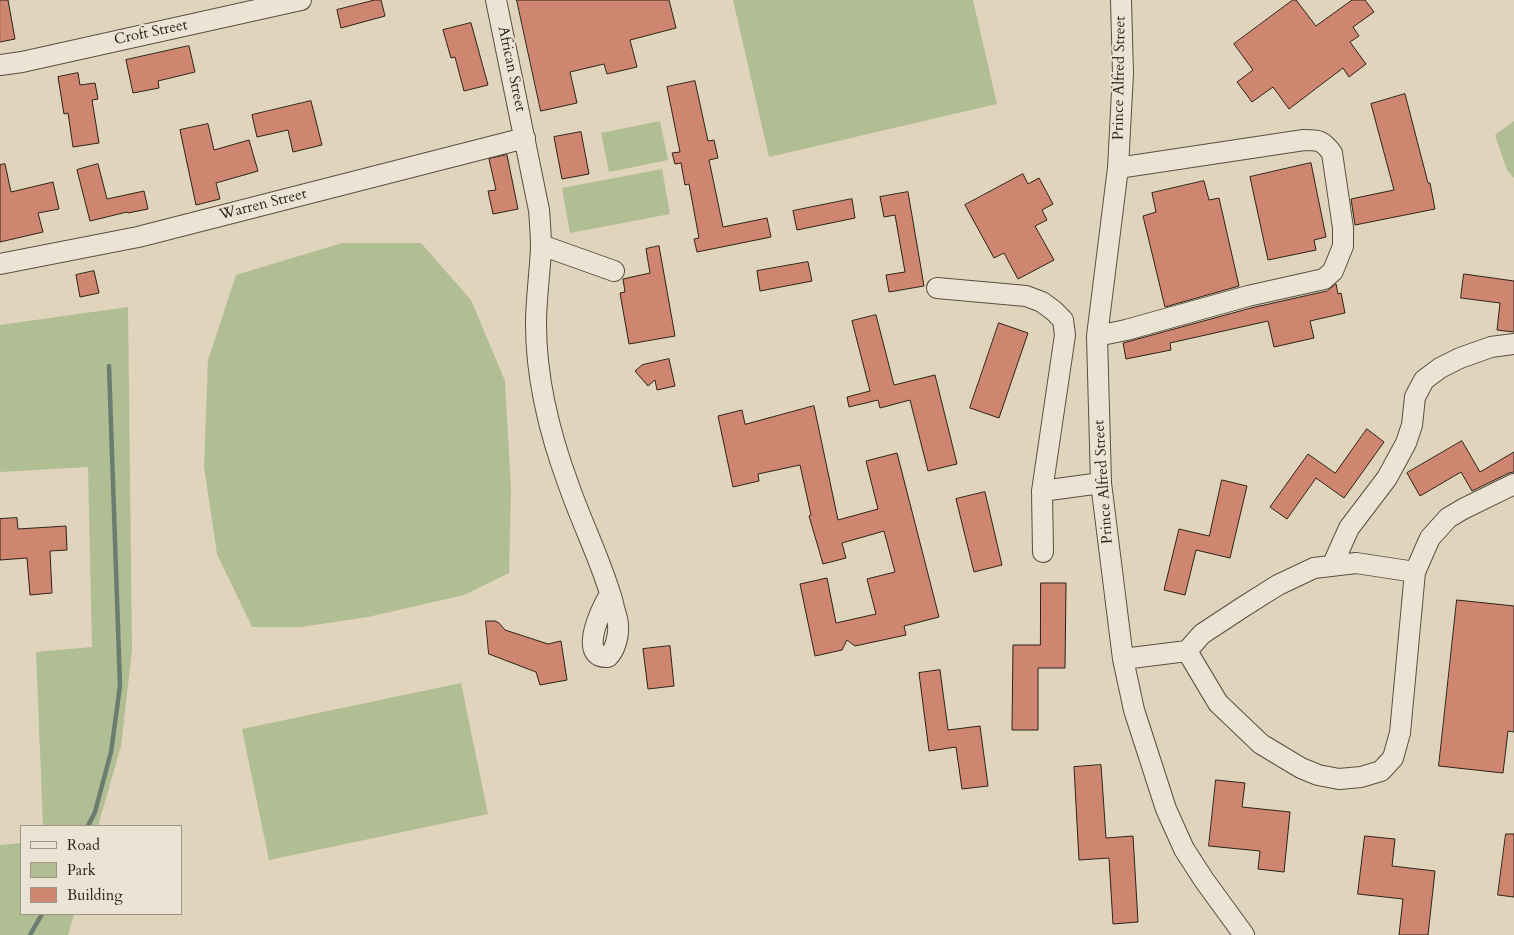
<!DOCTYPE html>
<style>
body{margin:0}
#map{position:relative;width:1514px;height:935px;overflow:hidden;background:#e0d4bc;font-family:Cardo,serif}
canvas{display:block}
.legend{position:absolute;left:20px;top:825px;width:162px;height:90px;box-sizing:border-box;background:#ebe3d3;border:1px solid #9f9688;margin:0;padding:6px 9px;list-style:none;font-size:15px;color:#2d2318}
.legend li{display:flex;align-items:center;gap:10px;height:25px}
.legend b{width:25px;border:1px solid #9f9688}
</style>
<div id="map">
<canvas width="1514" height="935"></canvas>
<ul class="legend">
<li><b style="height:6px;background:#ebe3d3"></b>Road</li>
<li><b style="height:14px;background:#b1bd92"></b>Park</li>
<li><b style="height:14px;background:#cf8670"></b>Building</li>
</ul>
</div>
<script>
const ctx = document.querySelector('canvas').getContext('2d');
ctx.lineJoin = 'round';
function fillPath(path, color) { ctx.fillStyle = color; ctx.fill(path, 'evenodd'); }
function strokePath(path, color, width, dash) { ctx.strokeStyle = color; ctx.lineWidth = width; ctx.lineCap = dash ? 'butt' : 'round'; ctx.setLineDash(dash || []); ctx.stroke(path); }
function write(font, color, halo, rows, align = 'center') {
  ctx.font = font + ' Cardo,serif'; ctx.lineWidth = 4; ctx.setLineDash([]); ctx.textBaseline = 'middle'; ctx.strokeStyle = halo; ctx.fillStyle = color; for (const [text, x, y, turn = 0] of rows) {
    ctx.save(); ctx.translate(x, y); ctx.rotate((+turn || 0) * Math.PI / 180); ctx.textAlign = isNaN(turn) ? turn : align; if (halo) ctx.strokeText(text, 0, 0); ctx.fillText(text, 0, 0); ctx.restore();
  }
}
fillPath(new Path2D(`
 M 733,0 L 973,0 L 997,104 L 769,157 Z
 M 660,121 L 668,160 L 609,172 L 601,133 Z
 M 1514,121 L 1514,178 L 1507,170 L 1495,135 Z
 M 662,169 L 670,214 L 570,233 L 562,188 Z
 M 342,243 L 421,243 L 471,300 L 505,381 L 511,489 L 509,573 L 464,595 L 368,617 L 301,627 L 252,627 L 217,554 L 204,467 L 208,360 L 236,275 Z
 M 128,307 L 132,650 L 121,746 L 98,826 L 43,826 L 36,652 L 92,647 L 88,467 L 0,472 L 0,325 Z
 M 461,683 L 488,814 L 269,860 L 242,729 Z
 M 21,843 L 21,914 L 74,914 L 68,935 L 0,935 L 0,845 Z`), '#b1bd92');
strokePath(new Path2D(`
 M 88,826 L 95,812 L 111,752 L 120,686 L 109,366
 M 30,935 L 42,914`), '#6b7c71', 4.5);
const building = new Path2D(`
 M 0,0 L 8,0 L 15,39 L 0,42 Z
 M 375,0 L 381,0 L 385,16 L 341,28 L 337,10 Z
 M 517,0 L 669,0 L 676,28 L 630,40 L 637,67 L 607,74 L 604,64 L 570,72 L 577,103 L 541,111 Z
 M 1293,0 L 1296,0 L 1316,26 L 1352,0 L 1365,0 L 1374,12 L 1353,27 L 1359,36 L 1350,42 L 1366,64 L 1349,77 L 1343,68 L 1289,109 L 1273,87 L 1252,102 L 1237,82 L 1253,70 L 1234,44 Z
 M 471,23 L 488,85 L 464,91 L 455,57 L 451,58 L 443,30 Z
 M 189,46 L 195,72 L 158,81 L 159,88 L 133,93 L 126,60 Z
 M 78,73 L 80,85 L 95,83 L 98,99 L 92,100 L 99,143 L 73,147 L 68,113 L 64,114 L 58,77 Z
 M 695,81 L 708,141 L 714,140 L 718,158 L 709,160 L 723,227 L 767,218 L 771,237 L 697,252 L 694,239 L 699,238 L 689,184 L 685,185 L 681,163 L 675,164 L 672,153 L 680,152 L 667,87 Z
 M 1405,94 L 1428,183 L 1430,183 L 1435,209 L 1355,225 L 1351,199 L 1394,190 L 1371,104 Z
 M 311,101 L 322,145 L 293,152 L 288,130 L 257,137 L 252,115 Z
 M 208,124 L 214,150 L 249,140 L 258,171 L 216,183 L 220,199 L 196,205 L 180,130 Z
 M 581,132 L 589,174 L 562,179 L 554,137 Z
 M 507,155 L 518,209 L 493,214 L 488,191 L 496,190 L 489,159 Z
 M 1311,163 L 1326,237 L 1314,240 L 1316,250 L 1268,260 L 1250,177 Z
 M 5,164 L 11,192 L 53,182 L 59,209 L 38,213 L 43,232 L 0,242 L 0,165 Z
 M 98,164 L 107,199 L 144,191 L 148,209 L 128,213 L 127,212 L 90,221 L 77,170 Z
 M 1023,174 L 1028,184 L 1039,178 L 1053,204 L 1042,210 L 1047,220 L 1035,226 L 1054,260 L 1018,279 L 1004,253 L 994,258 L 965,205 Z
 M 1204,181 L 1209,200 L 1219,198 L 1239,286 L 1165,307 L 1143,216 L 1156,212 L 1152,193 Z
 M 908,192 L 924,286 L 889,292 L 886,275 L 905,272 L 895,215 L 884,217 L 880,197 Z
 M 852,199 L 855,218 L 797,230 L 793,211 Z
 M 659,246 L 675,336 L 629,344 L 620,293 L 625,292 L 623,279 L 650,273 L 646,249 Z
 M 808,262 L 812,281 L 760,291 L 757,271 Z
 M 94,271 L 99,293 L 80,297 L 76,275 Z
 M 1464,274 L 1514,281 L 1514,332 L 1497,330 L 1500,303 L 1461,298 Z
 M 1336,284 L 1338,294 L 1341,293 L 1345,313 L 1310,321 L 1314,338 L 1274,347 L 1268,321 L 1170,343 L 1171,350 L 1126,359 L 1123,343 L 1251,308 L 1327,291 Z
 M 876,315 L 894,385 L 935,375 L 957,464 L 928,471 L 910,400 L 880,408 L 878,400 L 849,407 L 847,397 L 870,391 L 852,321 Z
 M 999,323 L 1028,333 L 999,418 L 970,408 Z
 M 669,359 L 675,386 L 657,390 L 655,380 L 648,386 L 635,371 L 642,365 Z
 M 814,406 L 838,520 L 878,509 L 866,461 L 897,453 L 939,617 L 904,626 L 906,635 L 855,646 L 847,640 L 842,650 L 815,656 L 800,584 L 827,578 L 836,623 L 876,614 L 867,579 L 895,572 L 884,531 L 842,543 L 846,558 L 823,564 L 809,516 L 811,515 L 800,465 L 758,474 L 759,481 L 733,487 L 718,416 L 742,410 L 745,424 Z
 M 1367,429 L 1384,442 L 1344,498 L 1316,478 L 1287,519 L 1270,507 L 1308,454 L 1335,473 Z
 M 1462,441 L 1480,472 L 1514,452 L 1514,472 L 1509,473 L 1472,491 L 1461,472 L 1420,496 L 1407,473 Z
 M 1222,480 L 1247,486 L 1230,558 L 1196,550 L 1185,595 L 1164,590 L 1179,529 L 1209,536 Z
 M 985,492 L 1002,565 L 974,572 L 956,499 Z
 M 17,518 L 18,529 L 66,526 L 67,550 L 50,551 L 52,593 L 30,595 L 27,558 L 0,560 L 0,519 Z
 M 1041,583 L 1066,583 L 1065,668 L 1038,668 L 1038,730 L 1012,730 L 1013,645 L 1040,645 Z
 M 1457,600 L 1514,606 L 1514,732 L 1508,731 L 1503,773 L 1439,766 Z
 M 486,621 L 495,621 L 499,623 L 505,630 L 548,644 L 561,641 L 567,680 L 540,685 L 536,672 L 489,654 Z
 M 670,646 L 674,686 L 648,689 L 643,649 Z
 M 940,670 L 948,730 L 980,726 L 988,786 L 962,789 L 956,747 L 929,751 L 919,673 Z
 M 1101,765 L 1106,838 L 1133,836 L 1138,922 L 1113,924 L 1109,858 L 1079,860 L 1074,767 Z
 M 1216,780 L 1245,783 L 1242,807 L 1290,812 L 1284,872 L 1258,869 L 1260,851 L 1209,846 Z
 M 1506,834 L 1514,834 L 1514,897 L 1498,895 Z
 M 1365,836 L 1395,839 L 1392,866 L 1435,871 L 1428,935 L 1399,935 L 1403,899 L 1358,894 Z`);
fillPath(building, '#cf8670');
strokePath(building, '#2d2318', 1);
const minor = new Path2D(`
 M 496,0 L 539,210 C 540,223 541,235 541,248 C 540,273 536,298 536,324 C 536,379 550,435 569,486 C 583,526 602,563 613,603 C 614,610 618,618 618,626 C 619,636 615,650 608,657 C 576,658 603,606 610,594
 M 1121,0 L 1123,73 L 1118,168 L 1097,336 L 1101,483 L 1123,659 L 1134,710 L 1166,809 L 1184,849 L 1204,880 L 1244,935
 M 0,65 L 22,62 L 301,0
 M 541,245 L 614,271
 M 0,264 L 138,237 L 525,138
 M 937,288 L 1026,296 L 1042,302 L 1054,311 L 1063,320 L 1065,335 L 1042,491
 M 1097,336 L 1126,330 L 1248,296 L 1324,279 L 1333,271 L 1343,246 L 1343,228 L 1332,153 C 1322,140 1319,140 1304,140 L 1118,168
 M 1043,552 L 1042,491 L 1101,483
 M 1332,566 L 1349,528 L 1387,478 L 1406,443 L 1412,425 L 1415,397 L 1424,380 L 1440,368 L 1460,358 L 1491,347 L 1514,344
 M 1187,651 L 1218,703 L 1261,744 L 1301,768 L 1318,775 L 1339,779 L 1361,777 L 1381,771 L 1393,758 L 1400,733 L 1415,572 L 1430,538 L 1448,518 L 1463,509 L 1514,484
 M 1123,659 L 1187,651 L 1202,634 L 1243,607 L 1278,585 L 1314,568 L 1356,563 L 1415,572`);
strokePath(minor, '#5a4f41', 22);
strokePath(minor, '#ebe3d3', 20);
write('15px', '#2d2318', '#ebe3d3', [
 ["Croft Street",151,33,-12],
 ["African Street",511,69,78],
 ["Prince Alfred Street",1120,78,-89],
 ["Warren Street",263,205,-14],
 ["Prince Alfred Street",1104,482,-94]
]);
</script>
